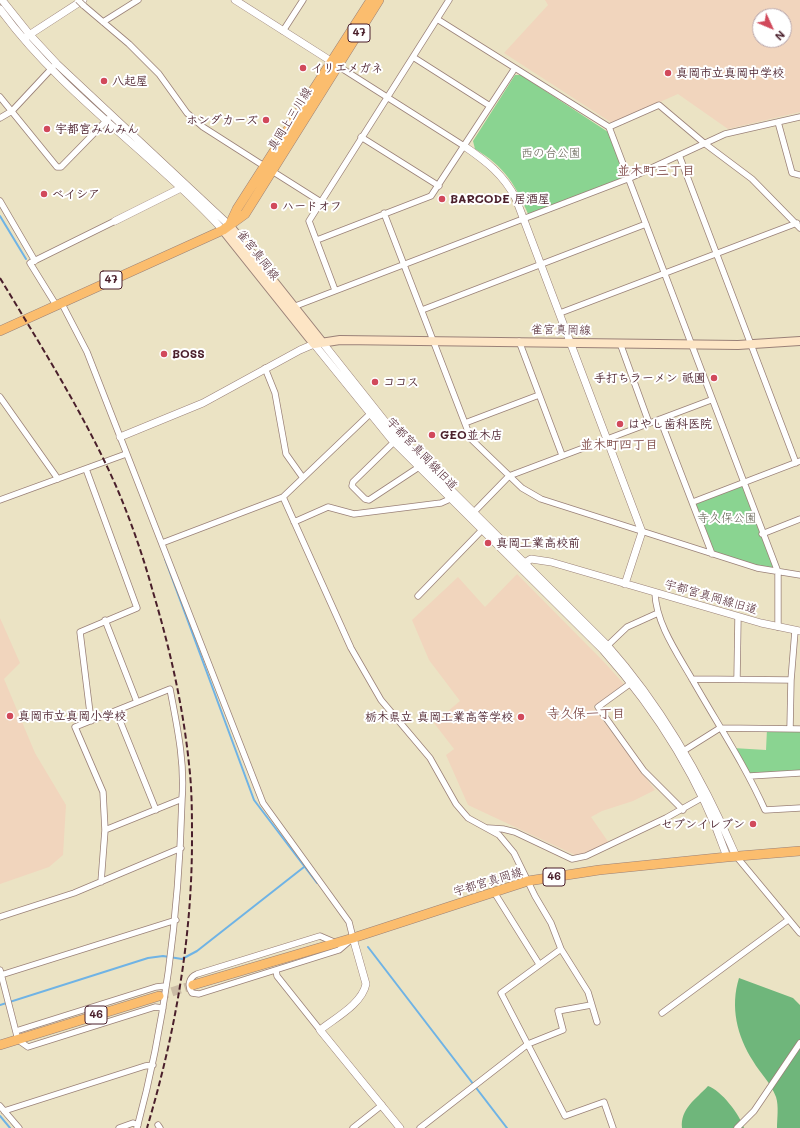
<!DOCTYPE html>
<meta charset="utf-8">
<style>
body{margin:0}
#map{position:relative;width:800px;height:1128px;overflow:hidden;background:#ebe3c4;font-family:Mali,sans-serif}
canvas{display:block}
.north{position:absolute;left:752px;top:8px;width:40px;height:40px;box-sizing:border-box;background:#fff;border:1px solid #b7a5aa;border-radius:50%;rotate:134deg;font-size:11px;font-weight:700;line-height:16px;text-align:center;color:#4a1f2b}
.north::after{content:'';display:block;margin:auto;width:14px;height:18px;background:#d1495b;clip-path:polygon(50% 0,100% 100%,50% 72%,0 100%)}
</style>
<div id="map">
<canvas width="800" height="1128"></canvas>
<div class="north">N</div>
</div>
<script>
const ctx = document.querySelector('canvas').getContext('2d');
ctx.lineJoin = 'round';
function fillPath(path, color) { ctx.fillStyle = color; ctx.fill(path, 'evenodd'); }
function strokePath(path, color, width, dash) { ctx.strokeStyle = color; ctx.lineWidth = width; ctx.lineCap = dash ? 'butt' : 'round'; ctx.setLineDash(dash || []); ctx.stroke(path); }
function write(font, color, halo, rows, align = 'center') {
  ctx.font = font + ' Mali,"Klee One",sans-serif'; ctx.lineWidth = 4; ctx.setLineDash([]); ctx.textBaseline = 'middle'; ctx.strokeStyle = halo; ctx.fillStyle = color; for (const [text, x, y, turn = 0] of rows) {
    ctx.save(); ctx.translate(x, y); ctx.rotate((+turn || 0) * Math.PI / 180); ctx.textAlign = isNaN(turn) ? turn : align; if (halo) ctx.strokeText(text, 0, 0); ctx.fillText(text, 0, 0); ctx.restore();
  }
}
fillPath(new Path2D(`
 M 545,0 L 800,0 L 800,112 L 728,129 L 678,94 L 612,123 L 504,53 L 548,5 ZM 760,16 L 784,16 L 784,40 L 760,40 Z
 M 517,574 L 604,662 L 624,684 L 593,707 L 655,790 L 633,801 L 602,811 L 591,817 L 609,843 L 590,853 L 575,855 L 468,805 L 446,755 L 454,749 L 434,723 L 460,701 L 429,660 L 412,620 L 458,577 L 485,607 Z
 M 0,618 L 20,663 L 4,679 L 35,753 L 66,805 L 63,855 L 49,867 L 0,884 Z`), '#f1d5bd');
fillPath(new Path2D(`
 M 515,75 L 521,75 L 608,132 L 625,174 L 622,179 L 529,216 C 516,185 504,166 475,149 L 473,141 Z
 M 744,483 L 778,572 L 712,554 L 693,502 Z
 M 767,729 L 800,729 L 800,773 L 750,776 L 733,748 L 766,750 Z`), '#8ad491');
fillPath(new Path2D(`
 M 739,978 L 793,998 L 800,1005 L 800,1128 L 777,1128 C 777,1119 779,1106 776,1097 C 771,1083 760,1073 753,1061 C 737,1036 730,1007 739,978 Z
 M 708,1086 C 721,1090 740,1115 744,1128 L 682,1128 C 680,1109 696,1099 708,1086 Z`), '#6fb67b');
strokePath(new Path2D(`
 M 0,216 L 26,259
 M 165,559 L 254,800 L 317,883
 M 368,947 L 507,1128
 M 0,1005 L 148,958 L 163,956 L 182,959 L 197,951 L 304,867
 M 0,1116 L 10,1128`), '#6fb3e5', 2);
strokePath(new Path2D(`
 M 159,996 L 193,985`), '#cbbca5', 9, [9, 4.5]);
const minor = new Path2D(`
 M 83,5 L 129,44 L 159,74 L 187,113 L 203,127 L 264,166
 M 437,19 L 609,127 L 778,572 L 778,627
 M 103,22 L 138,0
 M 283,31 L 303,0
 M 413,57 L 490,106
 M 338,66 L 464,146
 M 0,97 L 57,167 L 61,167 L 108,119
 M 0,118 L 12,111 L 53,67
 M 778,122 L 792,173 L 800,175
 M 609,127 L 659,105 L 704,143 L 752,179 L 800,228
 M 361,137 L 439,186
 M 679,155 L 796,463
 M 272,171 L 321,202
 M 0,201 L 35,261
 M 384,213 L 471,439 L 522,488 L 541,499 L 757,568 L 800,575
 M 317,240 L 431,196 L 515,68
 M 335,290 L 309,221 L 449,0
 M 61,302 L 87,352 L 263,803 L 349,922 L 353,938 L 339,950 L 199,994 L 192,993 C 187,986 189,977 197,974 L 320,936 L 334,942
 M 56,305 L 30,263 L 115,221
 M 293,307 L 630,178 L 725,134 L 800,117
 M 422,310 L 646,224
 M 560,313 L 797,223
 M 519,341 L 562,455
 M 620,343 L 649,423
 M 265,368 L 275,393 L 286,454 L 303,478
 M 0,397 L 58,479
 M 660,419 L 712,554
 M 465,423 L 539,395
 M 394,442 L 353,482 L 352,486 L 365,499 L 369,500 L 419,467
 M 86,469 L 137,608 L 80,632 L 91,721
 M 283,497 L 351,648 L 381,700 L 430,758 L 456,804 L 468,818 L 499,835 L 514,853 L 535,896 L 551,923 L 561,949 L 588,992 L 597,1022
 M 0,500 L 126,454
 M 693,502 L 800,461
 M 473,513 L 509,476 L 711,400
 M 294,522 L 328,507 L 354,514 L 441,503 L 450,499
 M 762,534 L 800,519
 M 162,543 L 283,497 L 372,412
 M 655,593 C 656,623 677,653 692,679 C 717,723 745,765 765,810 L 800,808
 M 418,596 L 482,530
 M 105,620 L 137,702
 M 606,647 L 627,627 L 658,613
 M 692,679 L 791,680
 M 737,679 L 738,617
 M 631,683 L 598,707 L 644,771 L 683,810
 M 116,711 L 156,810
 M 790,729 L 791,680 L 795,631
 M 685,750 L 720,728 L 800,729
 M 750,776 L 800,773
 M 488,828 L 503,829 L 515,832 L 572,859 L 586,856 L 666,818 L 705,796
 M 105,830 L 182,799 C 179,910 166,1021 137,1128
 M 736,856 L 800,933
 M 101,882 L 105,830 L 103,792 L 75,727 L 170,689 C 177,726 185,762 182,799
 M 494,892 L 539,964
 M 0,917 L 74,893 L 181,848
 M 561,949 L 501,993 L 565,1116 L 604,1102 L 613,1128
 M 0,970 L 18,1040 L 28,1047 L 155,1007 L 163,1008
 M 276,970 L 277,976 L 320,1030
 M 1,975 L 176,920
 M 662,1013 L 788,920
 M 16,1031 L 156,987 L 165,986
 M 0,1106 L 19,1128
 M 4,1111 L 145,1066 L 153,1065
 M 158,1125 L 160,1128
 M 119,1128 L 133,1123 L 138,1125
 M 353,1128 L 382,1105
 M 420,1128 L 528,1044 L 563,1030 L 558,1011 L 591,1005
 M 737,1128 L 754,1111 L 800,1043`);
const tertiary = new Path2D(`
 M 2,0 L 30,35 L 57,64 L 229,225
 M 235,0 L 334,63
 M 0,9 C 62,94 152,153 223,230
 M 26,37 L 83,0
 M 464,146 C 486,161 504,175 516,199 L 642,532 L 625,584
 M 115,221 L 181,188
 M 322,342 L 395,434 L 607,645 C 663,708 703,779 736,856
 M 120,437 L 203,403 L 300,350 L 314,344 L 391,439 L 603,650 C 657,711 700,779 727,857
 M 523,564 L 531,559 L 551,562 L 761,623 L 800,631
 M 353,938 L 366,984 C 362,1004 335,1018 320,1030 L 400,1128`);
const secondary = new Path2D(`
 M 229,225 L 322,342
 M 223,230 L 314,344 L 340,340 L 738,345 L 800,341`);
const primary = new Path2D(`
 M 230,224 L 237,209 L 371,0
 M 0,331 L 223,230 L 245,214 L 379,0
 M 193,985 L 353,938 L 528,881 L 599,870 L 727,857 L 800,851
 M 0,1045 L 159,996`);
strokePath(minor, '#9a8178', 7);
strokePath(tertiary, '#9a8178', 8);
strokePath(secondary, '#9a8178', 10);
strokePath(primary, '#9a8178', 10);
strokePath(minor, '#fff', 5.5);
strokePath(tertiary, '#fff', 7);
strokePath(secondary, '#fde5c5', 8);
strokePath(primary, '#fbbd6e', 9);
strokePath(new Path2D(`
 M 0,278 C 41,346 84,414 116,486 C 131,521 143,556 153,592 C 170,649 183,706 189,764 C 192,789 192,815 192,840 C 192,939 175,1034 147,1128`), '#4a1f2b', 2, [6, 3]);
const minorBridge = new Path2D(`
 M 78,0 L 83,5`);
strokePath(minorBridge, '#9a8178', 7, []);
strokePath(minorBridge, '#fff', 5.5);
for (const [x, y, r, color] of [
 [303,68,4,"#d1495b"],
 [668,73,4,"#d1495b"],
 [104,81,4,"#d1495b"],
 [266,120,4,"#d1495b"],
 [47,129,4,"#d1495b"],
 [44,194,4,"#d1495b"],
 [442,199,4,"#d1495b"],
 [274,206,4,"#d1495b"],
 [164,354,4,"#d1495b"],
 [714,378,4,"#d1495b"],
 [375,382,4,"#d1495b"],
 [620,424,4,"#d1495b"],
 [432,435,4,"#d1495b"],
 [488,543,4,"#d1495b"],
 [10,716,4,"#d1495b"],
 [521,717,4,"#d1495b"],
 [753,824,4,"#d1495b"]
]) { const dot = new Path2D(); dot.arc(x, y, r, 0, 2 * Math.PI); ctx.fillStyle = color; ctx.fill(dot); strokePath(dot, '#fff', 1.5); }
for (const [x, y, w] of [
 [359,33,22],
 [111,280,22],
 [554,877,22],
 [96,1015,22]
]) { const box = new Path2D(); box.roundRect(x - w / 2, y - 9, w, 18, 3); ctx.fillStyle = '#fff'; ctx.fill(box); strokePath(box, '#4a1f2b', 1); }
write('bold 11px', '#4a1f2b', null, [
 ["47",359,33],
 ["47",111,280],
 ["46",554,877],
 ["46",96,1015]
]);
write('bold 12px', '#4a1f2b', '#fff', [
 ["イリエメガネ",311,68],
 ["真岡市立真岡中学校",676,73],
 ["八起屋",112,81],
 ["ホンダカーズ",258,120,"right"],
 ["宇都宮みんみん",55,129],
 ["ベイシア",52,194],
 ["BARCODE 居酒屋",450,199],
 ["ハードオフ",282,206],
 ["BOSS",172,354],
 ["手打ちラーメン 祇園",706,378,"right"],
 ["ココス",383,382],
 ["はやし歯科医院",628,424],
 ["GEO並木店",440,435],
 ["真岡工業高校前",496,543],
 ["真岡市立真岡小学校",18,716],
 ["栃木県立 真岡工業高等学校",513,717,"right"],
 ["セブンイレブン",745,824,"right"]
], 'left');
write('12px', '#4a1f2b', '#fff', [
 ["真岡上三川線",290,119,-58],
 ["雀宮真岡線",258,255,52],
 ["雀宮真岡線",561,330,1],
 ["宇都宮真岡線旧道",422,454,46],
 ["宇都宮真岡線旧道",711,597,16],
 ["宇都宮真岡線",488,882,-17]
]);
write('12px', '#605e4f', '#fff', [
 ["西の台公園",551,153],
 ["寺久保公園",727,518]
]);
write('bold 13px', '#824f4c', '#fff', [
 ["並木町三丁目",656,171],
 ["並木町四丁目",619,445],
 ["寺久保一丁目",586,714]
]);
</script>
